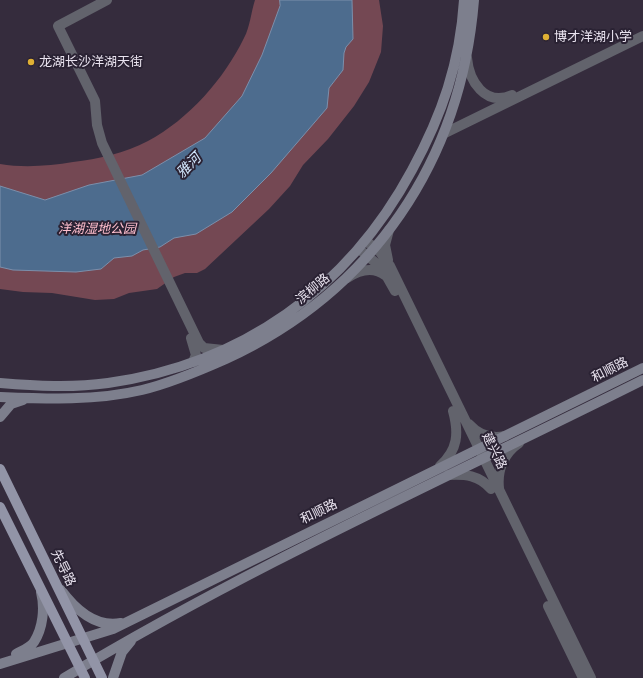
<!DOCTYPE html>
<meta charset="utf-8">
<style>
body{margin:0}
canvas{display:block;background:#352c3d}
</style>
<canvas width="643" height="678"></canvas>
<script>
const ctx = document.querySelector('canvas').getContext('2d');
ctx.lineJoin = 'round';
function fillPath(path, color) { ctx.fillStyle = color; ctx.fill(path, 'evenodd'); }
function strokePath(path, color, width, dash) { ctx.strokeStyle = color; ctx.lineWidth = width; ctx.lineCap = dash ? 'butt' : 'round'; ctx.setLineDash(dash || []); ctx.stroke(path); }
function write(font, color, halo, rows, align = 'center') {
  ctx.font = font + ' "Zilla Slab","Noto Sans SC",serif'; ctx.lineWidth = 4; ctx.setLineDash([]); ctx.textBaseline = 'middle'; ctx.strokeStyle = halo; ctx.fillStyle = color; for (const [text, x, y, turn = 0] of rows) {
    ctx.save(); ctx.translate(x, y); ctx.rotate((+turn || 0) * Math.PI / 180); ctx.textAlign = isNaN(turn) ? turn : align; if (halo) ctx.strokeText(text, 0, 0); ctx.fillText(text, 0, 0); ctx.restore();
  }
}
fillPath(new Path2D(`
 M 255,0 L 379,0 L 383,26 L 381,52 L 369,82 L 354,106 L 328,139 L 303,165 L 290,186 L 269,209 L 205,269 L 197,273 L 185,273 L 174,277 L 157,289 L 129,293 L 114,299 L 95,300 L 52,293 L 23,292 L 0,289 L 0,164 C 23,168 50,166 73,162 C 98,159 125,153 148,141 C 189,119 224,79 244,38 C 250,27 251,12 255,0 Z`), '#744853');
const water = new Path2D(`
 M 280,0 L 352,0 L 353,39 L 346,47 L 344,53 L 343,70 L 329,88 L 327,108 L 271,173 L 232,212 L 196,234 L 174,238 L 160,247 L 143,250 L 132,256 L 114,258 L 101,269 L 76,272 L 13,270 L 0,267 L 0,186 L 45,200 L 89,185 L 142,175 L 205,138 L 242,96 L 262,55 L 280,6 Z`);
fillPath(water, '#4d6c8e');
strokePath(water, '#7c8fab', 1);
strokePath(new Path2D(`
 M 107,0 L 58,26 L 95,101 L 97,125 L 102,143 L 199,343 L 204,348 L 223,350
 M 467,58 C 469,81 485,107 512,95
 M 445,133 L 643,36
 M 366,241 L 380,252 L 390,266 L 591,678
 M 359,249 L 382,268 L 395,291
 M 388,260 L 385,245 L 389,230
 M 347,278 C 359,270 374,266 386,276
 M 191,338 L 196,355 L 193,362
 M 469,424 C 478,434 491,439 505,436
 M 440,466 C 458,450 459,433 453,411
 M 448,475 C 465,474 479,475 491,489
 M 499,488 C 497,470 504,453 519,443
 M 548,606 L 583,678`), '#62636c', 10);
strokePath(new Path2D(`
 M 0,383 C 36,386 72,388 108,383 C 242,364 348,289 412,170 C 442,115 460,63 464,0
 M 0,397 C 48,399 95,401 142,390 C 171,383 199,371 226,359 C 373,291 461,161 474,0
 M 0,417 L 11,404 L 23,400
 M 61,590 C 75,609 95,628 121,623
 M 16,654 C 21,651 30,648 34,642 C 43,628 45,608 41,592
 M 0,664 L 113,629 L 643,368
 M 64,678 C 250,566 449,477 643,380
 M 113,678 L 122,652 L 131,641`), '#7d7f8d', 10);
strokePath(new Path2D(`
 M 0,469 L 102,678
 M 0,507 L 85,678`), '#9294a7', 10);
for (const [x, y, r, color] of [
 [546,37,4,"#dfb034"],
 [31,62,4,"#dfb034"]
]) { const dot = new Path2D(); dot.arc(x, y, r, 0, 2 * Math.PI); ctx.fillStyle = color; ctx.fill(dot); strokePath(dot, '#2a2233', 1.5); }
write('13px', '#e8e2ee', '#2a2233', [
 ["博才洋湖小学",554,37],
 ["龙湖长沙洋湖天街",39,62]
], 'left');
write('italic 13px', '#ffbfce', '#2a2233', [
 ["洋湖湿地公园",97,229]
]);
write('13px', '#e8e2ee', '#2a2233', [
 ["滨柳路",313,289,-40],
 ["和顺路",610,370,-27],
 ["建兴路",494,451,64],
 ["和顺路",319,512,-26],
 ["先导路",63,568,64]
]);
write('italic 14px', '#d1e6fc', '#2a2233', [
 ["雅河",189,166,-46]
]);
</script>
